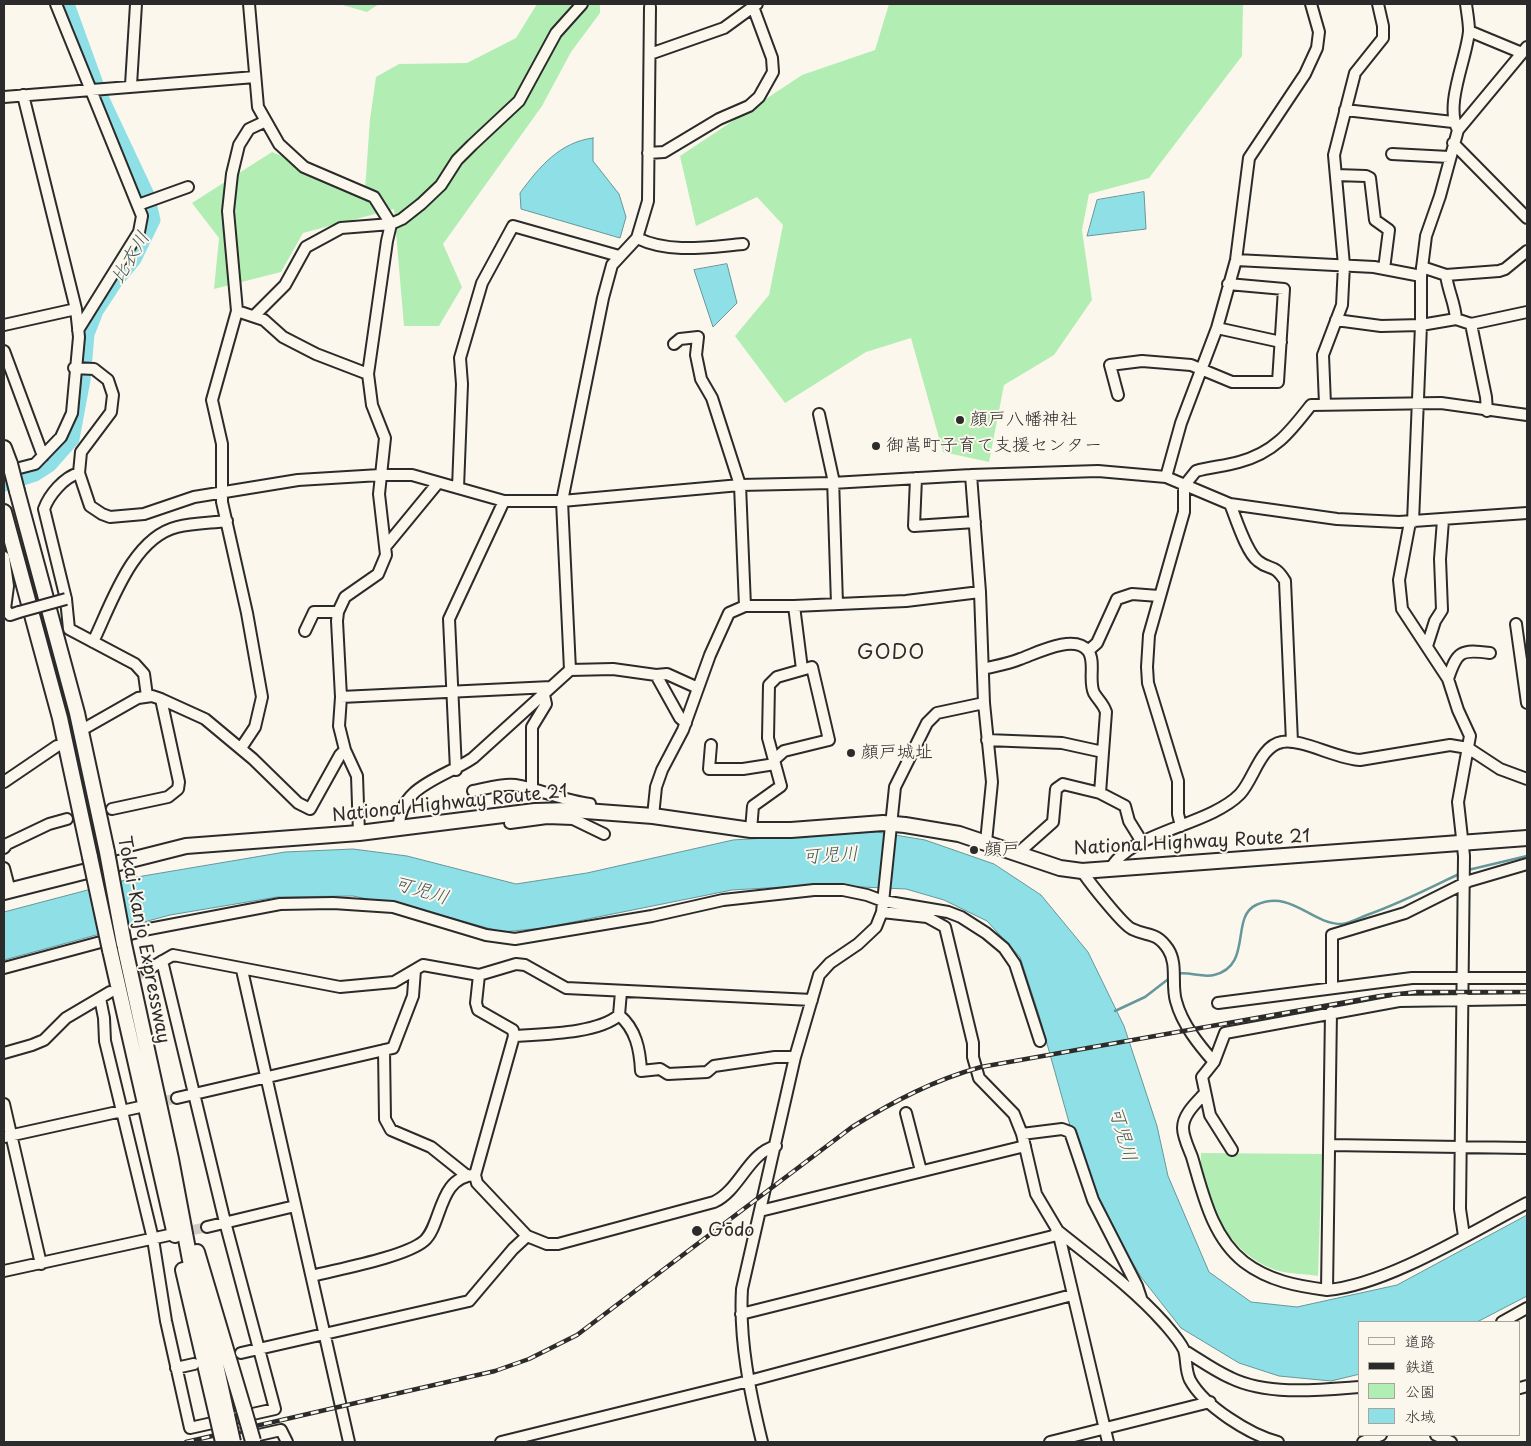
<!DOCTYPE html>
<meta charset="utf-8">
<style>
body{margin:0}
#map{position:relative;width:1531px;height:1446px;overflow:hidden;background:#fbf7ec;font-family:"Playpen Sans","Klee One",sans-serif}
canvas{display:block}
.frame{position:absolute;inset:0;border:5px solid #2b2b2b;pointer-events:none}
.legend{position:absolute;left:1358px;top:1321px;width:162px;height:115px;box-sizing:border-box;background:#fbf7ec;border:1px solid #a8a59f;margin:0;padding:6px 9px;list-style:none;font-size:15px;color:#2b2b2b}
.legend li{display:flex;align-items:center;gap:10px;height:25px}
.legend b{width:25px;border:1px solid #a8a59f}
</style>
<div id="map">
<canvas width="1531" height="1446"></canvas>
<div class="frame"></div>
<ul class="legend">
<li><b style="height:6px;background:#fbf7ec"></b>道路</li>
<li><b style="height:6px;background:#2b2b2b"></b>鉄道</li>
<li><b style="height:14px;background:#b2eeb3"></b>公園</li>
<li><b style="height:14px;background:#8edfe6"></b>水域</li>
</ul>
</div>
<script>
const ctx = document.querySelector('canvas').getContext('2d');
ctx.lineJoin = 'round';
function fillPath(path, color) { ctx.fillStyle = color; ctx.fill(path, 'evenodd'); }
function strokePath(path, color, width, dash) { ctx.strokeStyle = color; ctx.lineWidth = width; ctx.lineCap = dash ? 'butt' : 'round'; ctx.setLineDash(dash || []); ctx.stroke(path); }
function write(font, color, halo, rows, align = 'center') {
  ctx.font = font + ' "Playpen Sans","Klee One",sans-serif'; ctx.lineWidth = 4; ctx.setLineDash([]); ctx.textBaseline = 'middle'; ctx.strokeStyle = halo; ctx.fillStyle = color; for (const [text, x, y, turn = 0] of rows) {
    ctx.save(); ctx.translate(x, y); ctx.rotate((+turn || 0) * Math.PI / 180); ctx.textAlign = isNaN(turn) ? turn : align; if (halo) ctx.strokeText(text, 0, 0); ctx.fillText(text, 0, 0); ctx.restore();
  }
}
fillPath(new Path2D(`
 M 339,4 L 379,4 L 367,12 Z
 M 537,4 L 600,4 L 600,13 L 571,52 L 542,106 L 443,244 L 462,287 L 439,326 L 404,326 L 394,209 L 303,233 L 281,272 L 214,289 L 219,238 L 192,203 L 272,152 L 365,190 L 370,119 L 376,77 L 399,64 L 467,63 L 516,38 Z
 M 889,4 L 1243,4 L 1242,56 L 1149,178 L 1089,194 L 1082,230 L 1092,300 L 1054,355 L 1004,385 L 989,462 L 943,452 L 911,338 L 866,352 L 785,403 L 735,336 L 769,295 L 783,225 L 757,197 L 696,226 L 680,156 L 802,75 L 875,50 Z
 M 1201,1153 L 1322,1154 L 1318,1276 C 1305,1274 1291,1274 1279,1271 C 1239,1260 1212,1218 1202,1180 C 1199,1172 1201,1162 1201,1153 Z`), '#b2eeb3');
const water = new Path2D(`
 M 593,138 L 593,161 L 619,194 L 626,217 L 620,238 L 521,209 L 520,193 C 539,167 560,142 593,138 Z
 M 1144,192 L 1146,229 L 1087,236 L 1097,200 Z
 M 727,264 L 737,303 L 713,327 L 694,270 Z
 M 877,832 L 925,840 L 994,864 L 1041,895 L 1088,952 L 1124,1026 L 1157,1126 L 1168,1176 L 1209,1272 L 1251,1302 L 1297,1307 L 1397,1285 L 1527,1215 L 1527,1296 L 1477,1322 L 1360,1322 L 1360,1374 L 1331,1381 L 1279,1376 L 1239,1363 L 1181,1328 L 1141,1277 L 1102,1211 L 1072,1133 L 1039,1015 L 1020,957 L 987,921 L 944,900 L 906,889 L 818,885 L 732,890 L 543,928 L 502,932 L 426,911 L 353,896 L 277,897 L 170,915 L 4,960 L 4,912 L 137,877 L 285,852 L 353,849 L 407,856 L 516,884 L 587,873 L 733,840 Z`);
fillPath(water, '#8edfe6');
strokePath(water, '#66979b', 1);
strokePath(new Path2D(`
 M 1468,870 L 1527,856
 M 1176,974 C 1188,971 1202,978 1214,975 C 1253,966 1230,917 1256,905 C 1292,889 1310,924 1342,924 C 1350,923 1359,918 1367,915 C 1399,904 1430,888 1461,873
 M 1115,1011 L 1145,997 L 1171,977`), '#66979b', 2.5);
strokePath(new Path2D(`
 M 4,484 L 35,474 L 49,465 L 72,439 L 83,380 L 87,334 L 96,311 L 115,282 L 134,259 L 153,220 L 147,195 L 100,95 L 67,4`), '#8edfe6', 15);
strokePath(new Path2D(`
 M 67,819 L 112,809
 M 113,990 L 147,970
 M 153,1104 L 177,1098
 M 179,1233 L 207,1227`), '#d1cec5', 10, [10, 5]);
const minor = new Path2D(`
 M 56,4 L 142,216 L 139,232 L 78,330
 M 249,4 L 258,107 L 279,144 L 304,167 L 374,197 L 391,224 L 387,241 L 368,374 L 372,405 L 385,438 L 379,494 L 386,555 L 378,574 L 345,597 L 338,612 L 337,621 L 341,697 L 339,726 L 345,750 L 357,776 L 359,833
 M 1469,31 L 1522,53
 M 650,54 L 724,28 L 757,4
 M 131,85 L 136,4
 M 4,97 L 255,77
 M 1345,110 L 1453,122
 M 1458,130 C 1444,105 1467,58 1469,31 C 1469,22 1467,12 1466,4
 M 1453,143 L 1527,218
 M 648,153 L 664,152 L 719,119 L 749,106 L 759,97 L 773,72 L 772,58 L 752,4
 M 1392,154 L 1449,157
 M 1336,175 L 1366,176 L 1370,178 L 1375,220 L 1389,230 L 1384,269
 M 138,205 L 188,187
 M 637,238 C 670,254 708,247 743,244
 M 1236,260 L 1374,267 L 1421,276
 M 1422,267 L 1446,275 L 1499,271 L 1505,269 L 1527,251
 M 1446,275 C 1448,291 1455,303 1456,319
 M 237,311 L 264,320 L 283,337 L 316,354 L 368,374
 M 254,316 L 285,285 L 306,247 L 341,228 L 391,224 L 402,219 L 421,204 L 441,185 L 457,160 L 472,145 L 519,101 L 556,33 L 582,4
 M 1336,320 L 1381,326 L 1421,325 L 1456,319 L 1471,324 L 1527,312
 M 1471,324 L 1486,397 L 1487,411
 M 4,325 L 76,309
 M 1217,328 L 1281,342
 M 674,344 L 680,339 L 698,337 L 696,355 L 701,379 L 712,398 L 740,485 L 745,606
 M 4,351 L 43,456
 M 74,368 L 94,369 L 108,380 L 113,395 L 111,412 L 81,452 L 79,473 L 90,506 L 102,514 L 110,517 L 144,514 L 194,497 L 298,480 L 380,475 L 412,475 L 504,501 L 562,501 L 740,485 L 832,483 L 971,475 L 1098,471 L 1166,477 L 1230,504 L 1337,519 L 1399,522 L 1527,513
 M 1118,395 L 1110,365 L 1142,361 L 1191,365 L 1232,382 L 1278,382 L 1284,289 L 1228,284
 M 1325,404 L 1323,355 L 1342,305 L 1344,265 L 1334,155 L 1355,73 L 1383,38 L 1383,26 L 1378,4
 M 819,414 L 833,478 L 837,604
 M 4,472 L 35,464 L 61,437 L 72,413 L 79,337 L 76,309 L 23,95
 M 79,473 C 64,477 49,495 44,509 L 66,599 L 69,629 L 135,664 L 144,674 L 147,696
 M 971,475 L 980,592 L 984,703 L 992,782 L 986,842
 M 1166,477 L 1181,423 L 1217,328 L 1236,260 L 1249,158 L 1305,74 L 1317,48 L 1319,32 L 1311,4
 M 916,478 L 914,526 L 975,522
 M 458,488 L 462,384 L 460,358 L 482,283 L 513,226 L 619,256
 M 1230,504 C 1236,518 1246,552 1258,561 C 1270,571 1274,563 1285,581 L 1292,742
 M 1410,522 L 1399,580 L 1402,609 L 1448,679 L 1458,710 L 1470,736 L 1458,802 L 1464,856 L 1460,1209 L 1464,1236
 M 1413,522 L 1421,325 L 1421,276 L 1426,236 L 1440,196 L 1458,130 L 1527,47
 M 386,546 L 437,484
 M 4,557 L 8,586 L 5,609 L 10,615 L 19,612
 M 794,606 L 802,669
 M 1516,624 L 1527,703
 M 305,631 L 314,612 L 338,612
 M 93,642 C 111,605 132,538 177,527 C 193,523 210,523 227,521
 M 1427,646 L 1435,621 L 1442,610 L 1440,559 L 1443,520
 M 1088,651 L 1097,643 L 1117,599 L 1132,594 L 1159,596
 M 983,669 C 995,666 1008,664 1020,659 C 1035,654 1074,633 1088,651 C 1096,661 1088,681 1094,693 C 1098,700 1103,703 1106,712 L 1100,793 L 1125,806 L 1129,821 L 1142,842
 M 570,670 L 562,501 L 603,298 L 612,265 L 637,238 L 648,201 L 650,7
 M 570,670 L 613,669 L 656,675 L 667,674 L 698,688
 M 656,675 L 680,718 L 686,723
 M 1448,679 C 1457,651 1461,649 1490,653
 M 341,697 L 551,687
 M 87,727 L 138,698 L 152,696 L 161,699 L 205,719 L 253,759 L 298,803 L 310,809 L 340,755 L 345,750
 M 987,740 L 1062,743 L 1103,752
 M 711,745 L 709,769 L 743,769 L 775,764
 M 241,748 L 255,727 L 262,697 L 247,613 L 222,502 L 222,444 L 212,400 L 237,311 L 228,211 L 232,174 L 239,145 L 249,129 L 266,121
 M 456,770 L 449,619 L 504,501
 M 4,782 L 57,746
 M 532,788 L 532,727 L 546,704 L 544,695
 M 473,791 C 485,789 503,783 515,785 C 540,789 564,801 590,804 L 591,811
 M 112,809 L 168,797 L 178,789 L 179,782 L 161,699
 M 653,816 L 656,787 L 662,770 L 683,730 L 710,655 L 729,613 L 745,606 L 794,606 L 906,601 L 980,592
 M 510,823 L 547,818 L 573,819 L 604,834
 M 1181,826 L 1178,814 L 1178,781 L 1148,683 L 1147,667 L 1149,635 L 1184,512 L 1184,486 L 1196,471 C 1210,467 1225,466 1239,462 C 1274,453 1290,432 1311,405 L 1441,403 L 1527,415
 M 399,828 C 398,786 444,778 473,758 L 570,670
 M 751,830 L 753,806 L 781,786 L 768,738 L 769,685 L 777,677 L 812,667 L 829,740 L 784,751 L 774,760
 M 4,848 L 7,844 L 49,824 L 67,819
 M 1017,854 L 1053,822 L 1056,789 L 1063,784 L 1100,793
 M 4,868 L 10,891
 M 1110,870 C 1128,832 1209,826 1240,794 C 1254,779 1260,746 1282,742 C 1301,738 1337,759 1360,760 L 1450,745 L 1468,748 L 1500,769 L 1527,779
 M 1082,871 C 1089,882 1123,925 1132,929 C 1148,937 1156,931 1168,949 C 1178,964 1171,984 1176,1001 C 1182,1024 1199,1045 1214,1062 L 1202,1077 L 1210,1115 L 1232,1150
 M 882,912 L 927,917 L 945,927 L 973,1043 L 973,1057 L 979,1078 L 1014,1114 L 1022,1134 L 1036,1194 L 1058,1231 L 1108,1442
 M 4,968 L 149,929 L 280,904 L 333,903 L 393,907 L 486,935 L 515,939 L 652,916 L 723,900 L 814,890 L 843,890 L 867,895 L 883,901 L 948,912 L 961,917 L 986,933 L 1004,948 L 1015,964 L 1040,1041
 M 147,970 L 173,955 L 340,987 L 394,982 L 423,965 L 479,975 L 516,964 L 525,965 L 566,988 L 812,1000
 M 242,970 L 349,1442
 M 479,975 L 476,1003 L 478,1010 L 513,1030 L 514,1036
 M 1332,988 L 1332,935 L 1405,913 L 1469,881 L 1527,864
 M 621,992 L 619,1015 C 598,1034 541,1034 514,1036 L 475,1175 L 477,1183 L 527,1236 L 547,1244 L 558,1244 L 714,1202 C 740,1190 748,1153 776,1146
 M 100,998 L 104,1018 L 105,1041 L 153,1239 L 166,1321 L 190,1428 L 275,1409 L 225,1222 L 162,961
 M 1218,1003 L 1412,978 L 1527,978
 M 1331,1012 L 1327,1290 C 1387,1285 1473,1231 1527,1203
 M 619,1015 C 636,1029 640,1050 641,1071 L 660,1069 L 668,1074 L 707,1072 L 714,1066 L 775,1057 L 795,1057
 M 384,1050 L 385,1119 L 391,1130 L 431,1147 L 466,1175
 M 4,1053 L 32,1045 L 44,1040 L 66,1018 L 110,992
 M 1214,1062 L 1225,1033 L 1399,1001 L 1527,999
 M 1205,1093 C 1197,1102 1183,1114 1183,1128 C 1183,1137 1189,1149 1192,1157 C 1203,1194 1212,1237 1244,1262 C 1269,1281 1297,1286 1327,1290
 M 177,1098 L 393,1048 L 413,996 L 415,970
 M 4,1104 L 41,1264
 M 906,1113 L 921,1171
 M 1022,1134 L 1062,1129 L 1070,1132 L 1093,1200 L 1137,1286 L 1141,1298
 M 4,1137 L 140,1107
 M 1329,1145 L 1527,1148
 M 760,1211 L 1025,1146
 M 207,1227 L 295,1206
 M 1058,1231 C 1094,1260 1133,1288 1164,1323 C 1170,1330 1180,1341 1184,1350 C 1187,1359 1185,1370 1190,1380 C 1204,1406 1250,1435 1278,1442
 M 4,1271 L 169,1235
 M 312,1276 C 339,1269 405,1257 424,1241 C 442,1226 438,1176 475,1175
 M 741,1314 L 1053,1236 L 1058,1231
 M 1502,1322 L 1527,1308
 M 1185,1351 C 1200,1360 1215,1371 1231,1378 C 1268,1396 1320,1390 1360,1387
 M 241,1353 L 469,1301 L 513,1249 L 527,1236
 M 176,1368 L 194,1364
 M 1520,1388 L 1527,1386
 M 1436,1435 L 1451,1442
 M 228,1442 L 281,1430 L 287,1442
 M 501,1442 L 749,1381 L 1072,1295
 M 762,1442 C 750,1393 739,1340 742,1289 L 795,1057 L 819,975 L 830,963 L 858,944 L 876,927 L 882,912 L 895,787 L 927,723 L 937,713 L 984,703
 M 1050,1442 L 1210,1402
 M 1363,1442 L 1381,1435`);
const highway = new Path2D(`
 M 4,448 L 10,464
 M 17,491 L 77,713 L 107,852
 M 4,512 L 60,718 L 90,857
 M 4,892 L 186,846 L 359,833 L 535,811 L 572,810 L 653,816 L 751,830 L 791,830 L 883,823 L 905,825 L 959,834 L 1060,868 L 1082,871 L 1527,838
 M 124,944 L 171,1159 L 193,1276 L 208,1328 L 227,1415
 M 110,950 L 175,1235
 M 197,1252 L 244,1410
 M 183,1270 L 217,1416`);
strokePath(minor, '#2b2b2b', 14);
strokePath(highway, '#2b2b2b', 18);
strokePath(minor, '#fbf7ec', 10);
strokePath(highway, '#fbf7ec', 14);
const rail = new Path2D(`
 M 186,1442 L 495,1371 L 529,1359 L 577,1335 L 852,1127 C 894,1101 934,1080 981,1067 L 1380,996 L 1417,992 L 1527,992`);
strokePath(rail, '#2b2b2b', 4.5);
strokePath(rail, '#fbf7ec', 2.5, [8]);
const minorBridge = new Path2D(`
 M 19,612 L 66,599`);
const highwayBridge = new Path2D(`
 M 10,464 L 17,491
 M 107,852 L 124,944
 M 90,857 L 110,950
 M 244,1410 L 253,1441
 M 227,1415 L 233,1442
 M 217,1416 L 223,1442`);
strokePath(minorBridge, '#2b2b2b', 14, []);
strokePath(highwayBridge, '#2b2b2b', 18, []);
strokePath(minorBridge, '#fbf7ec', 10);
strokePath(highwayBridge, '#fbf7ec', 14);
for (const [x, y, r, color] of [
 [960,420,5,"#2b2b2b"],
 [876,446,5,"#2b2b2b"],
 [851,753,5,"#2b2b2b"],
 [974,850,5,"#2b2b2b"],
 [697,1231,6,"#2b2b2b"]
]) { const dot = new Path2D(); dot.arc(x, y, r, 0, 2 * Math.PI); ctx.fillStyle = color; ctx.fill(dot); strokePath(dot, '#fbf7ec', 2); }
write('18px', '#2b2b2b', '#fbf7ec', [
 ["顔戸八幡神社",970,420],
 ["御嵩町子育て支援センター",886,446],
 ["顔戸城址",861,753],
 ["顔戸",984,850],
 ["Gōdo",708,1231]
], 'left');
write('18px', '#2b2b2b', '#fbf7ec', [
 ["National Highway Route 21",450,804,-6],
 ["National Highway Route 21",1192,843,-3],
 ["Tokai-Kanjo Expressway",143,940,79]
]);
write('italic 19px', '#44585a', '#fbf7ec', [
 ["比衣川",131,258,-59],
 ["可児川",830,856,-3],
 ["可児川",421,891,17],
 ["可児川",1122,1134,74]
]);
ctx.letterSpacing = '1px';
write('20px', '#2b2b2b', '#fbf7ec', [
 ["GODO",891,653]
]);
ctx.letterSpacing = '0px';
</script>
